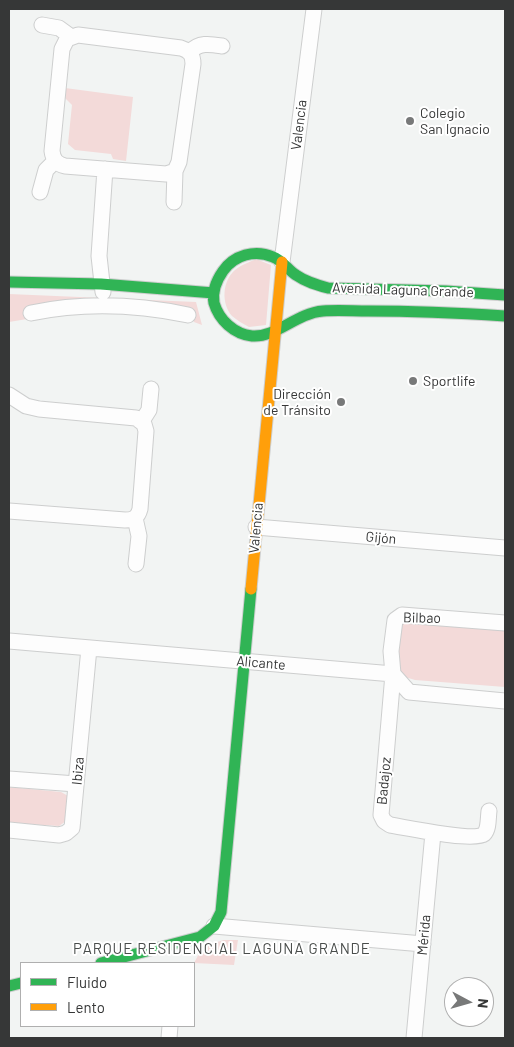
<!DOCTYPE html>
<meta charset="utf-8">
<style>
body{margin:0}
#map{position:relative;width:514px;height:1047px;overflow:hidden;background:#f2f4f3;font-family:Barlow,sans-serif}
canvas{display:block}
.frame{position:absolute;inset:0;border:10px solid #363737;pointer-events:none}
.legend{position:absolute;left:20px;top:962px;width:175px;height:65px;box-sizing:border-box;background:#fff;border:1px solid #afafaf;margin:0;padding:6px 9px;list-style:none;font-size:15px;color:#363737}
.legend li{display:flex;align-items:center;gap:10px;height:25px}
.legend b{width:25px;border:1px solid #afafaf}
.north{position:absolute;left:444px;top:977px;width:50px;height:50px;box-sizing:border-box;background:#fff;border:1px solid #afafaf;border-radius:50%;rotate:96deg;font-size:14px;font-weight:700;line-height:20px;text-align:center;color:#363737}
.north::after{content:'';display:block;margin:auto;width:18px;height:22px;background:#787979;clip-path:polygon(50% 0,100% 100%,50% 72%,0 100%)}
</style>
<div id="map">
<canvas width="514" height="1047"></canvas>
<div class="frame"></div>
<ul class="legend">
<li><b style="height:6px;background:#30b455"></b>Fluido</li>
<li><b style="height:6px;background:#ff9f0a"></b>Lento</li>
</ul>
<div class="north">N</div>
</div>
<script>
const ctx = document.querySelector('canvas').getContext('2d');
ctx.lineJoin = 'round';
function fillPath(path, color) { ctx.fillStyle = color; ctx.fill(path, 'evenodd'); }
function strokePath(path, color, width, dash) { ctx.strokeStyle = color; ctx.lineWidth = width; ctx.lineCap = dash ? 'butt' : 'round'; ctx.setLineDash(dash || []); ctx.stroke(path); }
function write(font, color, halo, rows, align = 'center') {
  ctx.font = font + ' Barlow,sans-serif'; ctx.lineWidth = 4; ctx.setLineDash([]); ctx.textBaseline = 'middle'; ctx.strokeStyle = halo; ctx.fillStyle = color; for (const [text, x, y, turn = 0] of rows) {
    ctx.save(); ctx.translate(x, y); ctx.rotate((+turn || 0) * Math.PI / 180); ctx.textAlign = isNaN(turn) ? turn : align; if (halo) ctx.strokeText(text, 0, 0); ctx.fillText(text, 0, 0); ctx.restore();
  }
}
fillPath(new Path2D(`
 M 65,88 L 133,97 L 126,161 L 113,159 L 111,154 L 75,150 L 68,144 L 72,105 L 64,97 Z
 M 256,259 L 271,265 L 266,325 L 249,327 C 243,324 237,320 232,316 C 221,304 222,281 235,270 C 241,265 250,262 256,259 Z
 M 9,294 L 196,302 L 202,325 L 194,322 L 188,309 L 94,302 L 31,305 L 27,319 L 9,322 Z
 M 400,621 L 505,628 L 505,687 L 415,680 L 405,677 L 396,666 Z
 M 9,787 L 61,792 L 70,797 L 69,819 L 59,826 L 9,823 Z
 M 224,940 L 238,940 L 234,965 L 194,963 L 203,946 Z`), '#f3dad9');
const street = new Path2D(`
 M 42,25 L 59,28 L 70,36
 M 190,52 C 199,42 210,44 222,46
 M 40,192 L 46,170 L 55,161
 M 174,202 L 175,171 L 179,162 L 193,64 C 193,55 190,51 181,48 L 78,35 L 67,39 L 62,49 L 52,151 C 53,159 56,164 65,166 L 166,174 L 175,171
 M 282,262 L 314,9
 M 103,292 L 99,256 L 105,169
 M 31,313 C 84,302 135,304 188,315
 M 9,395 L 26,406 L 39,409 L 136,418 L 144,424 L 146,431 L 140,509 C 138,517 134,520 125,520 L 9,511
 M 142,421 L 149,410 L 151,389
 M 135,518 L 139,536 L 136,564
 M 256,527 L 505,548
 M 9,641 L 393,674 L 409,692 L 505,701
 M 9,779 L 76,784
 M 489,811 C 488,818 489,829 484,834 C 474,842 404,827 390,825 L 384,821 L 381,815 L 393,674 L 391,651 L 395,620 L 402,615 L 505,623
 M 9,830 L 59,835 L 66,833 L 72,828 L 89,648
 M 214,926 L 423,944
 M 169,1038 L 170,1026
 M 414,1038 L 433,833`);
const fast = new Path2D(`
 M 9,282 L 101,284 L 214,293
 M 505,295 L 446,291 L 328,288 C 317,285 306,282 296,275 C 288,270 282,260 273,257 C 255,249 234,255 223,271 C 216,281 212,292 214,303 C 219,320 234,334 252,336 C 276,338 296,313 323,311 C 338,310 353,311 368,311 C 414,311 459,313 505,316
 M 101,963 L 200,937 L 214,926 L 221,912 L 251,589
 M 9,986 L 21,983`);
const slow = new Path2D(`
 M 251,589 L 282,262`);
strokePath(street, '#cdcece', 17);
strokePath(fast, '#cdcece', 13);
strokePath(slow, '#cdcece', 13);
strokePath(street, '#fdfdfd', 15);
strokePath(fast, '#30b455', 11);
strokePath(slow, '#ff9f0a', 11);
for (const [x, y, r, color] of [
 [410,121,5,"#787979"],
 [413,381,5,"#787979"],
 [341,402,5,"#787979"]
]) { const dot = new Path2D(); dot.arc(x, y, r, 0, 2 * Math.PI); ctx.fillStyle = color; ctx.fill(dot); strokePath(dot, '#fff', 2); }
write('14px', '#363737', '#fff', [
 ["Colegio",420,113],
 ["San Ignacio",420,129],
 ["Sportlife",423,381],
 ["Dirección",331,394,"right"],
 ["de Tránsito",331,410,"right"]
], 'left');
write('14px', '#363737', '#fff', [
 ["Valencia",299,125,-83],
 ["Avenida Laguna Grande",403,290,2],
 ["Valencia",256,528,-85],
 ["Gijón",381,538,5],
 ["Bilbao",422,618,1],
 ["Alicante",261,663,5],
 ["Ibiza",78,771,-85],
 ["Badajoz",384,781,-85],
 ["Mérida",424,935,-85]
]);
ctx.letterSpacing = '1px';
write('15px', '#494d4b', '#fff', [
 ["PARQUE RESIDENCIAL LAGUNA GRANDE",222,949]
]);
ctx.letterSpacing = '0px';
</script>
